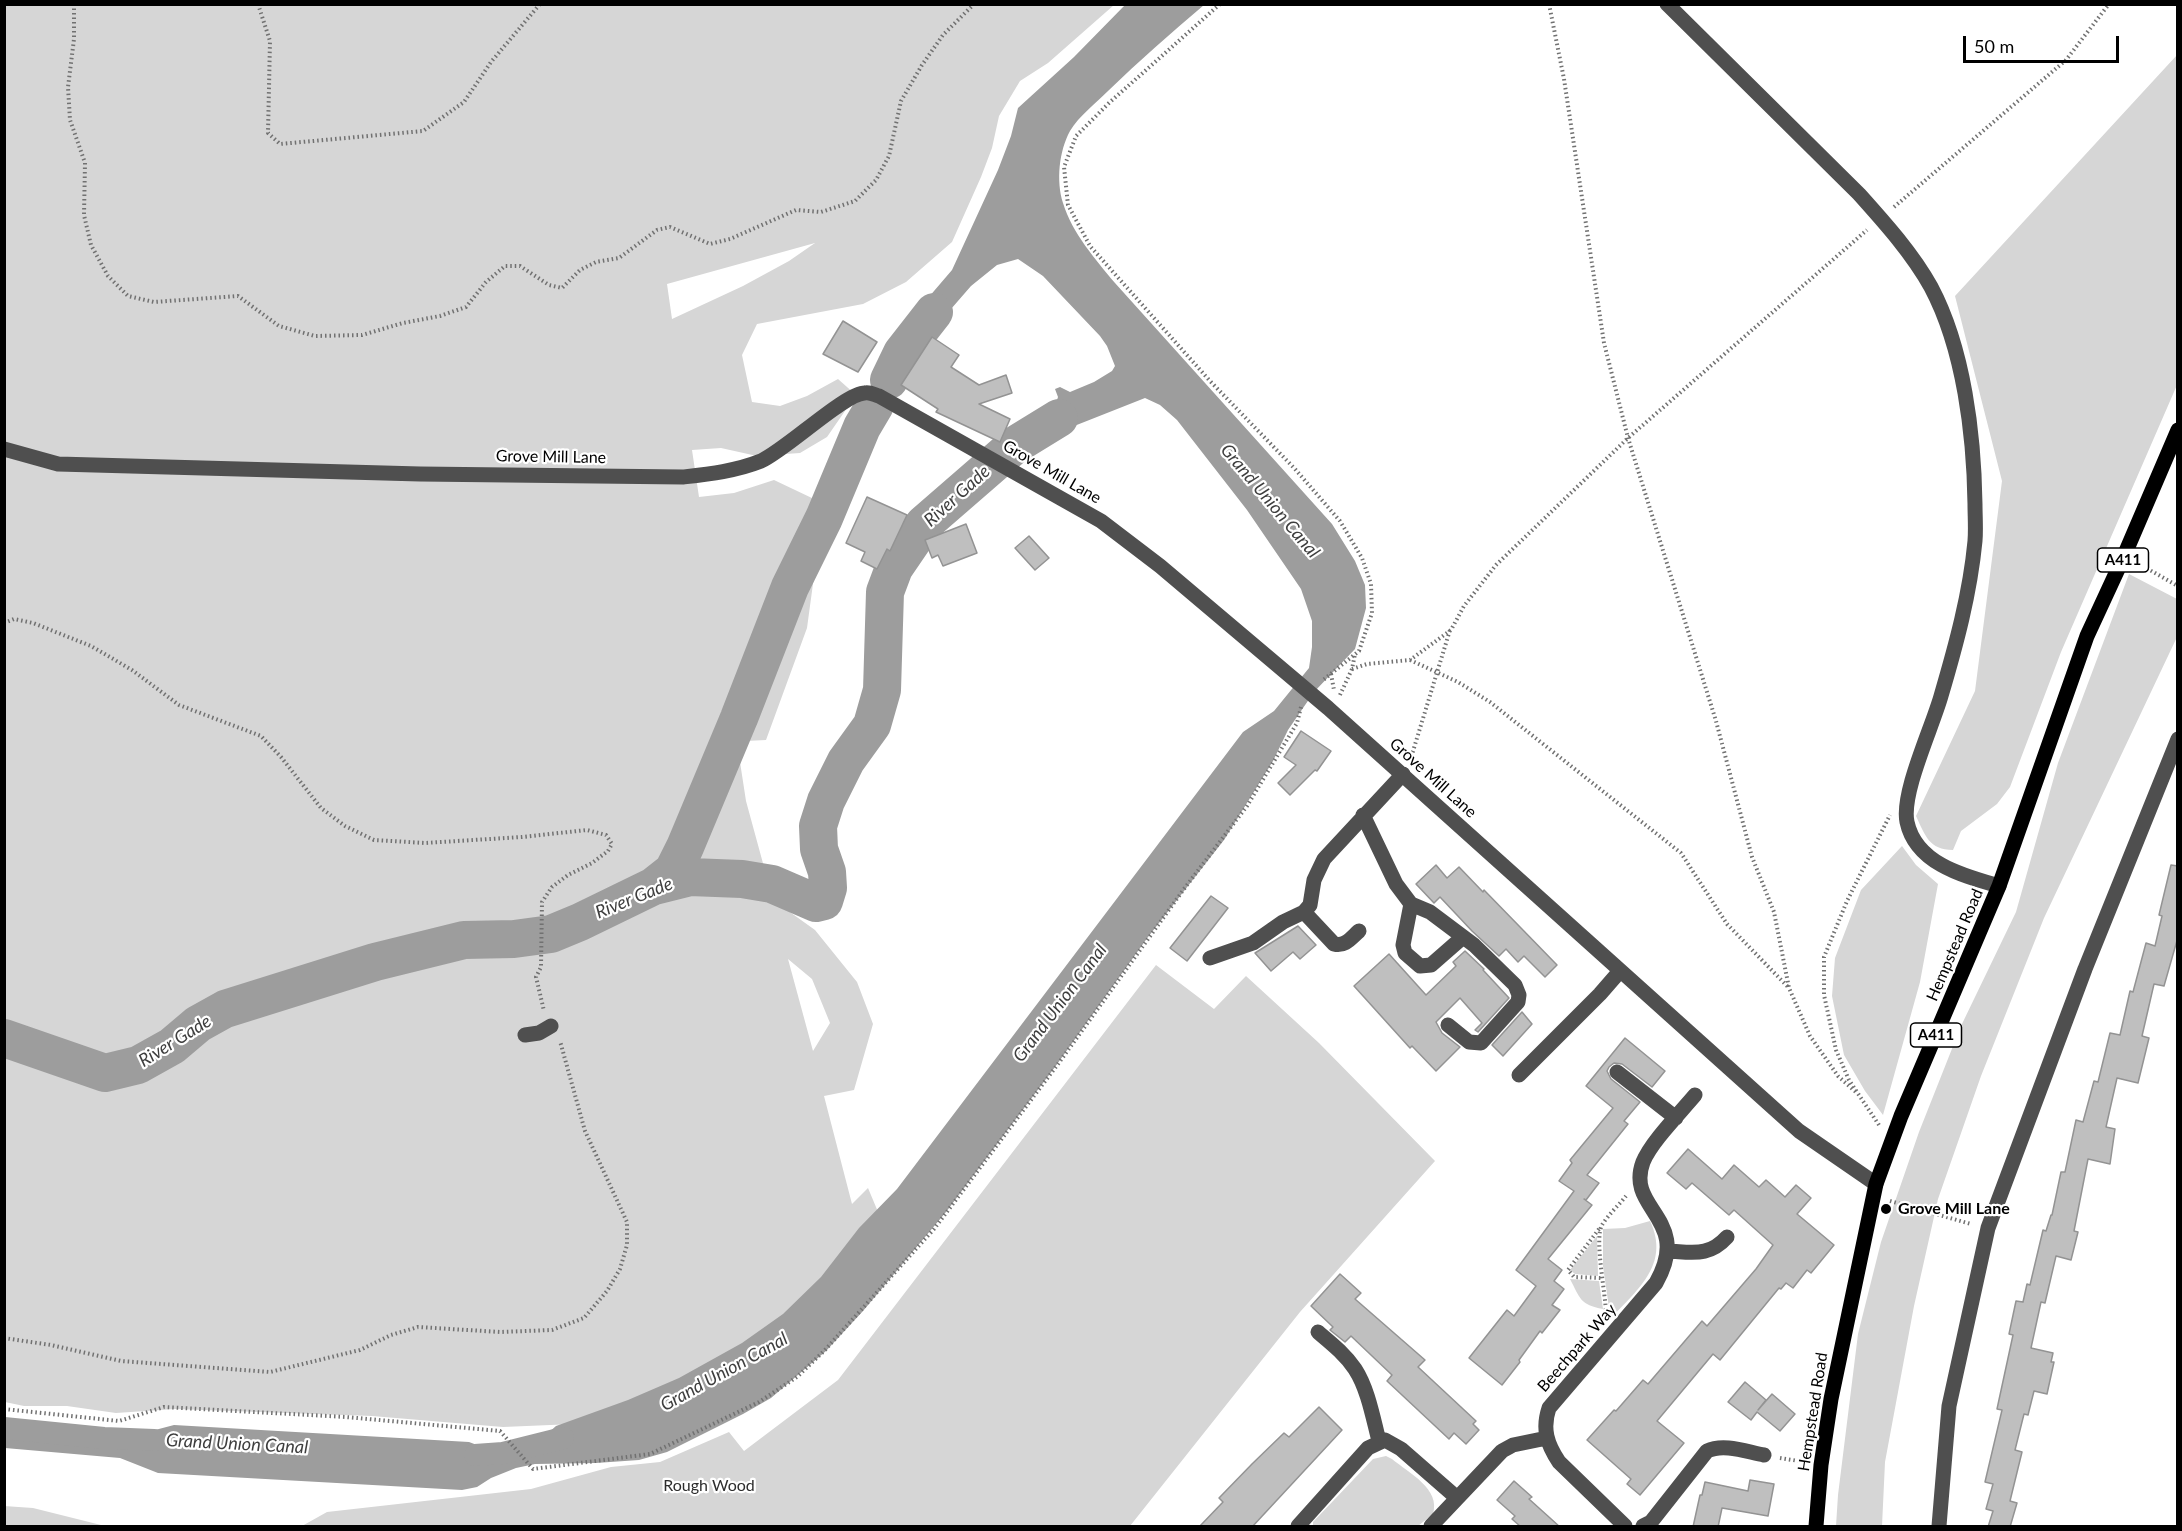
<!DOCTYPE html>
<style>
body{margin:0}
#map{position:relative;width:2182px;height:1531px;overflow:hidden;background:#fff;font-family:Lato,sans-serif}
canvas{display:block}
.frame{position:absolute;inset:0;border:6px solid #000;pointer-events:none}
.scale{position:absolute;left:1963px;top:36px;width:156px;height:27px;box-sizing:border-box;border:3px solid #000;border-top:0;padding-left:8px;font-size:18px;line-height:21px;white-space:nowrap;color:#000;-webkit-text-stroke:4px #fff;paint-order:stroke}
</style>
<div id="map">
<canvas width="2182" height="1531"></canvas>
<div class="frame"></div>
<div class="scale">50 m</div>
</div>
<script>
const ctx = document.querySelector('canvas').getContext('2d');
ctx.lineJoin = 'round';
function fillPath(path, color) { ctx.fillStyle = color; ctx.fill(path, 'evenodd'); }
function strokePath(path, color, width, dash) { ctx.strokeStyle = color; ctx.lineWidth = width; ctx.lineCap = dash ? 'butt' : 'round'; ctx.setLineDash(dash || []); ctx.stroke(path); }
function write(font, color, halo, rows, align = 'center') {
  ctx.font = font + ' Lato,sans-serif'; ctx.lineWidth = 4.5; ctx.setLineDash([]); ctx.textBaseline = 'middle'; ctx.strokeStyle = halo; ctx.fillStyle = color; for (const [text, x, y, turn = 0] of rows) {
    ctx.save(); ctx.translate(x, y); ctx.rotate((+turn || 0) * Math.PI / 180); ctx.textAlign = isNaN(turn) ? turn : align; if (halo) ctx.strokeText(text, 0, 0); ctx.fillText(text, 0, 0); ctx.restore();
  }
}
fillPath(new Path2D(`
 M 5,5 L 1114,5 L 1048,63 L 1020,81 L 999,116 L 992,148 L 981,177 L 952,242 L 906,282 L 863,304 L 757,324 L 742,355 L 752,402 L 780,406 L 807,396 L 838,379 L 856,395 L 827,437 L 800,453 L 757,456 L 721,448 L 692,450 L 699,497 L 734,493 L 774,480 L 814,499 L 797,538 L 815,569 L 807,628 L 766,740 L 745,741 L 736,736 L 746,801 L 773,900 L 815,930 L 857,982 L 873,1024 L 854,1090 L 824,1096 L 852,1204 L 868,1188 L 881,1219 L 790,1319 L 689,1378 L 574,1424 L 503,1427 L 372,1416 L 175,1409 L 116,1413 L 67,1406 L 24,1406 L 5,1402 ZM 815,243 L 789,261 L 743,286 L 672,319 L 667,284 ZM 788,959 L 812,979 L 830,1023 L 813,1051 Z
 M 2177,55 L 2177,385 L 2061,652 L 2010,787 L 1997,804 L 1961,831 L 1953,850 C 1929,850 1925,835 1916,816 L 1975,691 L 2002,481 L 1955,296 Z
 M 2129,574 L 2177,599 L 2177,637 L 2044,918 L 1981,1076 L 1938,1199 L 1914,1306 L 1885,1462 L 1882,1526 L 1836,1526 L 1838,1495 L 1858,1334 L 1881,1242 L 1919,1132 L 1961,1026 L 2016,912 L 2058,763 Z
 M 1902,846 L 1916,865 L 1938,884 L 1920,982 L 1883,1115 L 1865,1091 L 1844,1055 L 1832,996 L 1835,958 L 1861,890 Z
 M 1156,965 L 1214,1009 L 1246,976 L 1319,1043 L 1435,1161 L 1300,1312 L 1130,1526 L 302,1526 L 327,1512 L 531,1489 L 611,1467 L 660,1462 L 729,1432 L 744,1451 L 838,1380 Z
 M 1650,1221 C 1671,1265 1636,1291 1608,1321 L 1609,1308 L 1603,1266 L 1603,1229 L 1625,1228 Z
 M 1597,1236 L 1598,1276 L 1575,1274 L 1570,1270 Z
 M 1570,1279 L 1599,1281 L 1603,1309 C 1580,1305 1580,1298 1570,1279 Z
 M 1386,1456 L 1392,1459 C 1409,1473 1441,1489 1433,1514 L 1418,1526 L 1313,1526 L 1313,1522 L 1373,1459 Z
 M 4,1506 L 33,1508 L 105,1526 L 5,1526 Z`), '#d6d6d6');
fillPath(new Path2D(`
 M 1125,5 L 1204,5 C 1171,33 1139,61 1108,91 C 1096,103 1079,116 1070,131 C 1059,151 1056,181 1063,203 C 1072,233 1096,260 1115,283 L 1332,524 L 1355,561 L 1365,585 L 1366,608 L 1355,649 L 1314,692 L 1288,730 L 1273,761 L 1224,840 L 1148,937 L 1055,1067 L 946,1212 L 863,1311 L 826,1351 L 771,1398 L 743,1414 L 667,1452 L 639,1460 L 596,1463 L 535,1464 L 516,1468 L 491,1478 L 477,1487 L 462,1490 L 158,1473 L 120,1458 L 5,1448 L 4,1429 L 121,1439 L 174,1425 L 469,1442 L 493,1451 L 512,1454 L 529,1450 L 556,1426 L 628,1400 L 679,1378 L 742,1343 L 783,1314 L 821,1277 L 859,1228 L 897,1189 L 1243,732 L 1274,711 L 1309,668 L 1312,647 L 1312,621 L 1301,589 L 1247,510 L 1177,420 L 1160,405 L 1145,398 L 1064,430 L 1025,450 L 1015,445 L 1009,435 L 1055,406 L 1058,397 L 1055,389 L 1060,387 L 1070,392 L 1094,382 L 1112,371 L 1115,366 L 1107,346 L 1100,336 L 1043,276 L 1018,259 L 997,265 L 971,286 L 911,355 L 902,353 L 897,346 L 928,298 L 952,270 L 998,170 L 1011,136 L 1018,108 L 1074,57 Z`), '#9d9d9d');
strokePath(new Path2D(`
 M 4,1428 L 104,1438 L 154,1440
 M 475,1455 L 503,1453 L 563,1438`), '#9d9d9d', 22);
strokePath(new Path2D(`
 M 889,380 L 902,353 L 934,312
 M 654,886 L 673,871 L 685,847 L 739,718 L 790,587 L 824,518 L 862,427 L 875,405
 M 4,1038 L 105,1073 L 138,1065 L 172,1046 L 198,1024 L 225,1009 L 375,962 L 464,940 L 514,939 L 551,934 L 580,922 L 654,886 L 690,877 L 742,879 L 772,884 L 816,903 L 824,901 L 828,888 L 827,872 L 819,849 L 818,826 L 826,801 L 846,761 L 872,725 L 882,690 L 885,592 L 894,568 L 924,524 L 1015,445 L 1059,418`), '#9d9d9d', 38);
const building = new Path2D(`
 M 843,321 L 877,342 L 858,372 L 823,354 Z
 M 932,337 L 959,355 L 951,367 L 979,385 L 1006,375 L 1012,393 L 979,404 L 1010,419 L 1000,442 L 936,412 L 938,409 L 901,385 Z
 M 867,497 L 907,515 L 890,551 L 887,549 L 877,569 L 861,561 L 865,552 L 846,543 Z
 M 966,524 L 977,553 L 943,566 L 938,555 L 932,558 L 925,540 Z
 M 1029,536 L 1049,558 L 1035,570 L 1015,548 Z
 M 1301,731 L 1331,751 L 1317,771 L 1315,770 L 1290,795 L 1278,783 L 1296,765 L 1284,757 Z
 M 1436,865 L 1447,878 L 1459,867 L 1483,892 L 1484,890 L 1557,965 L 1545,977 L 1524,956 L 1518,962 L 1506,949 L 1499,956 L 1472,931 L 1440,897 L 1434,903 L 1416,884 Z
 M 2171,865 L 2178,866 L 2178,937 L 2164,986 L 2154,984 L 2142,1036 L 2149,1038 L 2138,1083 L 2117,1078 L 2106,1127 L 2115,1129 L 2110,1164 L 2088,1159 L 2074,1231 L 2078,1232 L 2071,1260 L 2056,1256 L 2045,1303 L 2041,1302 L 2031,1348 L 2053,1353 L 2051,1362 L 2054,1362 L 2047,1394 L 2034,1391 L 2028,1415 L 2024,1414 L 2015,1450 L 2022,1452 L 2010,1501 L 2017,1503 L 2010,1527 L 1988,1527 L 1993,1511 L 1986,1509 L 1993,1484 L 1985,1482 L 2002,1410 L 1997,1409 L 2013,1335 L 2009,1334 L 2016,1301 L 2023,1302 L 2027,1284 L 2030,1285 L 2043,1230 L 2046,1231 L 2051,1215 L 2052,1215 L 2061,1172 L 2065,1172 L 2076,1120 L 2083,1122 L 2094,1081 L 2098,1082 L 2110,1033 L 2120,1035 L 2130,991 L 2133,992 L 2146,943 L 2155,946 L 2162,916 L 2159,915 Z
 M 1211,896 L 1228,908 L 1187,961 L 1170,948 Z
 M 1298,926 L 1316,945 L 1300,959 L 1293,952 L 1271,971 L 1255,953 Z
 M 1465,951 L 1484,969 L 1483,970 L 1509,998 L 1478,1032 L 1475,1030 L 1482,1023 L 1460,998 L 1436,1022 L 1442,1033 L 1460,1047 L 1436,1071 L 1412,1046 L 1410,1048 L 1354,986 L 1389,954 L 1426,995 L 1456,966 L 1453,962 Z
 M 1522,1012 L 1532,1024 L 1503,1056 L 1492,1045 Z
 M 1625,1038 L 1665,1071 L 1652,1087 L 1622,1064 L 1614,1063 L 1609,1067 L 1607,1071 L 1611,1079 L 1640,1102 L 1624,1121 L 1628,1124 L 1587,1175 L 1599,1183 L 1586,1200 L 1584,1199 L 1592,1205 L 1548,1259 L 1562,1270 L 1554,1281 L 1564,1289 L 1552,1305 L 1560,1310 L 1542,1333 L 1540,1331 L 1519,1360 L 1520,1362 L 1502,1385 L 1469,1358 L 1507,1310 L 1514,1316 L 1536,1286 L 1516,1270 L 1574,1191 L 1559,1181 L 1572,1163 L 1570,1160 L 1613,1108 L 1586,1086 Z
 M 1688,1149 L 1722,1179 L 1734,1165 L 1759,1187 L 1766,1180 L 1785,1197 L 1796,1185 L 1811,1198 L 1797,1214 L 1834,1245 L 1811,1273 L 1807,1270 L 1793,1288 L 1786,1283 L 1781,1289 L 1779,1288 L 1720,1360 L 1713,1354 L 1657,1421 L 1684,1443 L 1640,1495 L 1627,1484 L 1631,1479 L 1587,1440 L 1614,1410 L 1616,1411 L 1643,1380 L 1648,1384 L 1702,1321 L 1707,1326 L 1756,1269 L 1773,1245 L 1734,1210 L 1729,1215 L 1692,1183 L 1686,1189 L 1667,1173 Z
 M 1340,1274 L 1361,1293 L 1355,1299 L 1425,1360 L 1418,1367 L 1476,1421 L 1473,1424 L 1479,1430 L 1466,1444 L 1454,1433 L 1449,1439 L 1387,1381 L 1392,1375 L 1351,1336 L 1345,1342 L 1330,1330 L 1333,1327 L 1311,1306 Z
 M 1745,1382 L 1766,1400 L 1758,1410 L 1772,1394 L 1795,1414 L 1780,1431 L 1757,1412 L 1751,1420 L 1728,1402 Z
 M 1319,1407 L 1342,1430 L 1252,1527 L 1199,1527 L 1223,1502 L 1219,1498 L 1252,1464 L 1284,1433 L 1289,1437 Z
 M 1750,1480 L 1774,1484 L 1768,1516 L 1722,1508 L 1718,1527 L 1693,1527 L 1700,1495 L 1702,1495 L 1705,1482 L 1748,1491 Z
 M 1514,1481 L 1532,1497 L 1529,1499 L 1560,1527 L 1521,1527 L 1512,1519 L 1515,1516 L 1497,1500 Z`);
fillPath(building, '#bfbfbf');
strokePath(building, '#939393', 1.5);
strokePath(new Path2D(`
 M 74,4 L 74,39 L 68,87 L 70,120 L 85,163 L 84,215 L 91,245 L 108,276 L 128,296 L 154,302 L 238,296 L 279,326 L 315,336 L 362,335 L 403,323 L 440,316 L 466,307 L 486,282 L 505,266 L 520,266 L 549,285 L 562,288 L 580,270 L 596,262 L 619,258 L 657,230 L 670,227 L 710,244 L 730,239 L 796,210 L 821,212 L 855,201 L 876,180 L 889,156 L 901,101 L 922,65 L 943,35 L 974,4
 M 258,4 L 270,41 L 268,133 L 280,144 L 423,131 L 464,102 L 491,62 L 540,4
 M 1220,4 L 1109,103 L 1076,136 L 1064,167 L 1068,205 L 1090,246 L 1210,381 L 1295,469 L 1340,521 L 1362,558 L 1371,584 L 1372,613 L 1359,651 L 1322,681
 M 1549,4 L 1564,79 L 1604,343 L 1628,438 L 1716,721 L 1752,857 L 1774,912 L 1789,988 L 1810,1036 L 1838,1076 L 1857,1093
 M 1894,207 L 2066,60 L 2109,4
 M 2139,564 L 2178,586
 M 4,623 L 14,619 L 33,623 L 91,646 L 132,670 L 179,705 L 261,736 L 281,757 L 321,808 L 345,826 L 374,840 L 425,843 L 522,837 L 587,830 L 606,835 L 612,844 L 608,851 L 592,863 L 568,875 L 552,887 L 542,902 L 541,967 L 536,977 L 544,1011
 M 1410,660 L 1458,682 L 1490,702 L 1681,853 L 1727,924 L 1788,987
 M 1352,669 L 1367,664 L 1410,660 L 1451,630 L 1464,606 L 1496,565 L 1628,438 L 1867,230
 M 1331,674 L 1334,690
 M 1340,695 L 1352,669 L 1355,654
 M 1410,761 L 1450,630
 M 1879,1125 L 1849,1080 L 1836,1050 L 1824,995 L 1824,957 L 1847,901 L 1890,815
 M 1890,1201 L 1971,1224
 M 1599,1229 L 1568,1270 L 1574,1277 L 1602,1278
 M 1606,1314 C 1606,1295 1594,1239 1602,1225 C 1608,1215 1619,1205 1626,1196
 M 4,1338 L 51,1345 L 121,1361 L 270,1372 L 360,1350 L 391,1335 L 418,1327 L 500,1332 L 552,1330 L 584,1318 L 607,1291 L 620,1269 L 627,1245 L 627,1222 L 585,1131 L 560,1041
 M 4,1409 L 119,1421 L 164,1407 L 346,1417 L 500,1431 L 533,1469 L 650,1454 L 759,1402 L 797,1377 L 825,1350 L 934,1229 L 1058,1064 L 1184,889 L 1247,806 L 1297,723 L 1301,707
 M 1780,1458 L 1805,1462`), '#717171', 4, [1.5, 3]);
strokePath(new Path2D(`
 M 1667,4 L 1859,194 C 1885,223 1912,253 1931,287 C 1964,349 1974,435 1975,504 C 1975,516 1976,529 1975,541 C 1970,594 1956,645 1941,696 C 1932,728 1901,793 1907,822 C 1916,864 1964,876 1999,886
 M 4,449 L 58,464 L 420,474 L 683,477 C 709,474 736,471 761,461 C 787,449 845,393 865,393 C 870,392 875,395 879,396 L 1101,521 L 1160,566 L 1328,708 L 1799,1131 L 1876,1184
 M 1363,815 L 1396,884 L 1411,904 L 1430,912 L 1474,945 L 1515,985 L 1519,995 L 1518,1002 L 1481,1043 L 1469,1042 L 1448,1025
 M 1411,904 L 1403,945 L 1405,953 L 1420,966 L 1431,965 L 1463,937
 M 1304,912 L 1334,944 C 1345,947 1351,938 1359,931
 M 1210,958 L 1253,943 L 1283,922 L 1304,912 L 1310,905 L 1314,880 L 1324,859 L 1403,774
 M 525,1035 L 539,1033 L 551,1026
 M 1617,1072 L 1676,1118
 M 1519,1075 L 1600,994 L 1620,971
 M 1668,1251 C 1693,1252 1709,1257 1727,1237
 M 1318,1332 C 1331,1343 1345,1354 1355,1369 C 1368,1389 1373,1418 1379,1441
 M 1298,1526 L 1368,1448 L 1385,1440 L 1401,1449 L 1456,1497
 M 1431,1526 L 1502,1451 L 1513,1445 L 1547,1438
 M 1625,1526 L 1559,1462 C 1547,1444 1542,1429 1549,1408 L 1656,1283 C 1693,1218 1625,1210 1643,1162 C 1651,1142 1680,1113 1695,1095
 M 1643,1526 L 1651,1522 L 1707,1451 C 1724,1443 1747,1452 1764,1455
 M 1939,1526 L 1949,1406 L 1988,1228 L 2085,969 L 2178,739`), '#4f4f4f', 15);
strokePath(new Path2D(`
 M 1816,1526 L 1821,1465 L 1831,1399 L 1876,1184 L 1901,1116 L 1999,886 L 2087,636 L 2124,556 L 2178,430`), '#000', 15);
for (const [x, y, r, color] of [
 [1886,1209,6,"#000"]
]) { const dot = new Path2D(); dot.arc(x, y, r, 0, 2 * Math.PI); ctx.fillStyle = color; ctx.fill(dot); strokePath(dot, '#fff', 2); }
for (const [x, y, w] of [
 [2123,560,51],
 [1936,1035,51]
]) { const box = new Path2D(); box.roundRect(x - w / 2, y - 12, w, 24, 4.5); ctx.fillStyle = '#fff'; ctx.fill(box); strokePath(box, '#000', 1.5); }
write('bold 15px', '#000', null, [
 ["A411",2123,560],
 ["A411",1936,1035]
]);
write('16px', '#000', '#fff', [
 ["Grove Mill Lane",551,457,1],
 ["Grove Mill Lane",1052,472,30],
 ["Grove Mill Lane",1433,778,42],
 ["Hempstead Road",1955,945,-67],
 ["Beechpark Way",1577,1348,-49],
 ["Hempstead Road",1813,1412,-81]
]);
write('bold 16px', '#000', '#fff', [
 ["Grove Mill Lane",1898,1209]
], 'left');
write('16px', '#2d2d2d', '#fff', [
 ["Rough Wood",709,1486]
]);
write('italic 18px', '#3e3e3e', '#fff', [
 ["River Gade",957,496,-42],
 ["Grand Union Canal",1270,501,50],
 ["River Gade",634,898,-22],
 ["Grand Union Canal",1060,1003,-53],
 ["River Gade",175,1041,-32],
 ["Grand Union Canal",724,1372,-29],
 ["Grand Union Canal",237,1444,3]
]);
</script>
